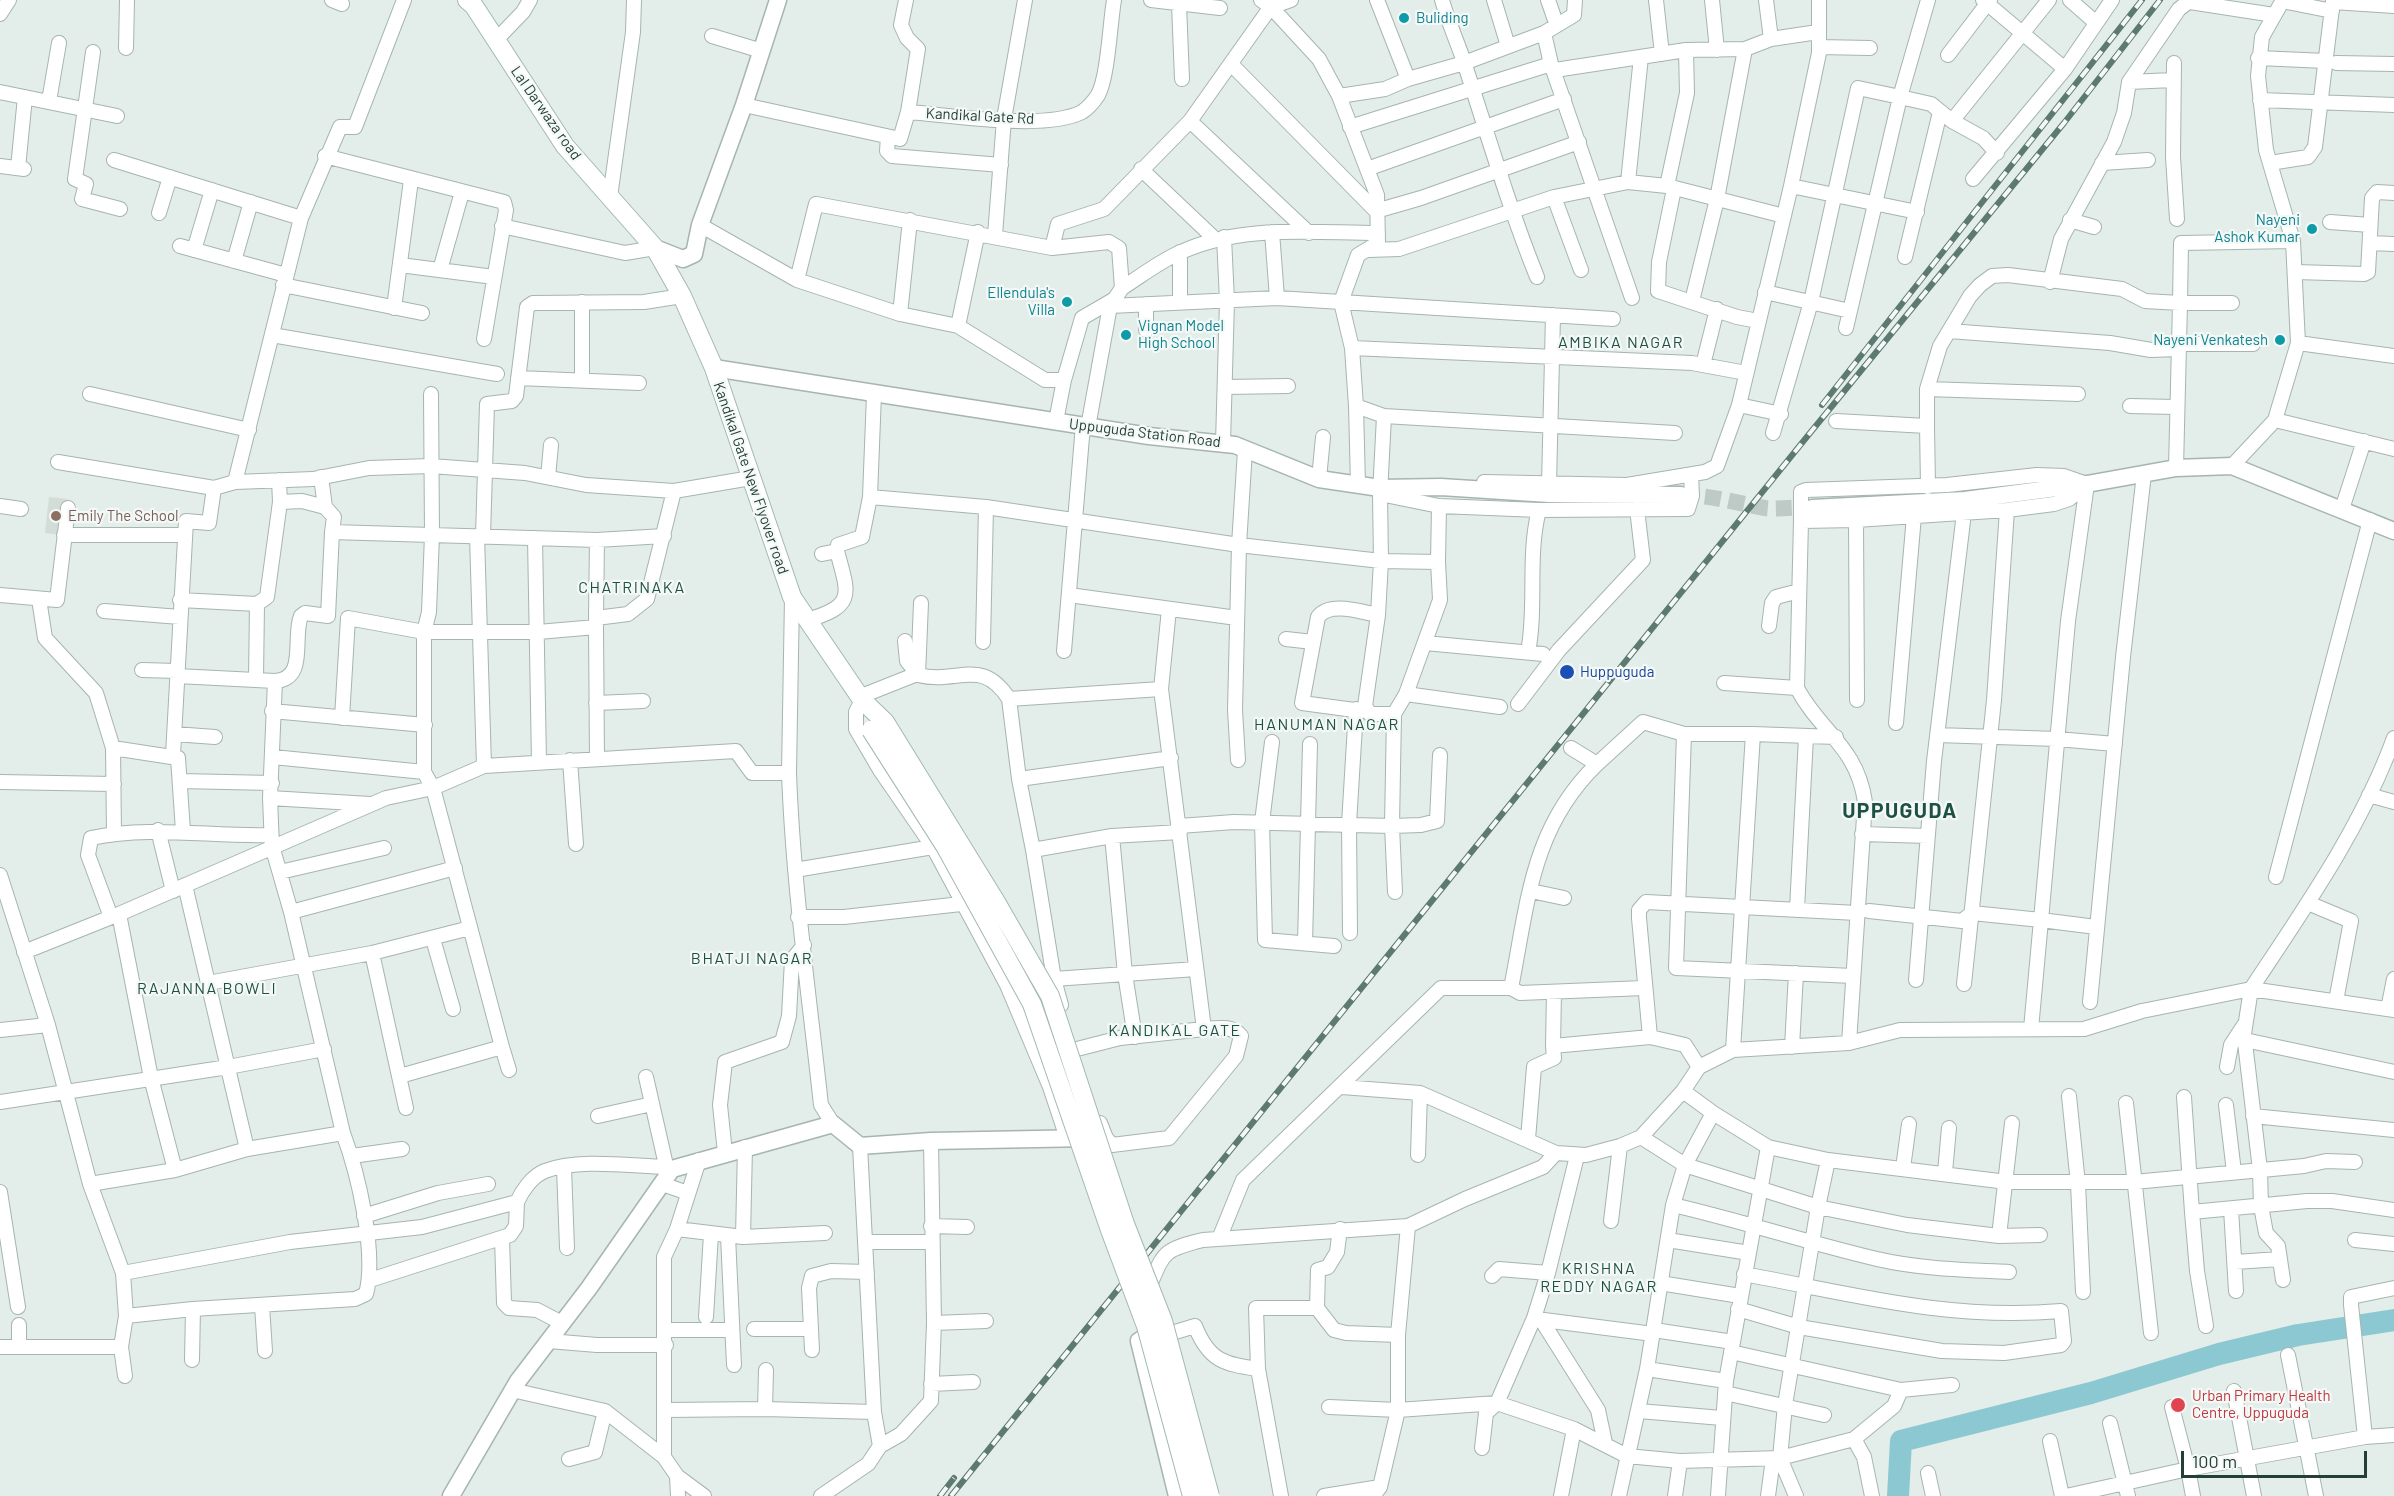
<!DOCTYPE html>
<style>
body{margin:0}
#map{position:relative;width:2394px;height:1496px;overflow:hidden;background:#e3ede9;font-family:Barlow,sans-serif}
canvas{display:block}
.scale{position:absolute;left:2181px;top:1451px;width:186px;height:27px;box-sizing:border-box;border:3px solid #233f37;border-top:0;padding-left:8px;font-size:18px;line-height:21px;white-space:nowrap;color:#233f37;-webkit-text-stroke:4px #f4f9f7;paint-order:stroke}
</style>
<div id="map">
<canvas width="2394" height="1496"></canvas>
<div class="scale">100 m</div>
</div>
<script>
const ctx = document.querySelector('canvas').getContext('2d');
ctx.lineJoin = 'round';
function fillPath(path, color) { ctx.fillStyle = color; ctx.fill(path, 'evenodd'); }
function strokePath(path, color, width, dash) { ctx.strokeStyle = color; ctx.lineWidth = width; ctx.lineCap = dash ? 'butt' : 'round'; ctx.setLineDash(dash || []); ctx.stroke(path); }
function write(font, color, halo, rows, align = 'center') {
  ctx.font = font + ' Barlow,sans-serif'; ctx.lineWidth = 4.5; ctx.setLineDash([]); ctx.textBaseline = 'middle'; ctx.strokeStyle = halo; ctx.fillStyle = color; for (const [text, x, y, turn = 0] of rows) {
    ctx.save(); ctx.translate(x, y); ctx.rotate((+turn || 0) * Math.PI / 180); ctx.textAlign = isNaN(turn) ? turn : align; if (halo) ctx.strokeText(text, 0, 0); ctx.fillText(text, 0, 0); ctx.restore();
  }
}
fillPath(new Path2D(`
 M 49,497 L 67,499 L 62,535 L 45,533 Z`), '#d2ddd8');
strokePath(new Path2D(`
 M 1898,1496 L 1901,1441 L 2091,1393 L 2219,1354 L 2298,1335 L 2394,1320`), '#8cc8d2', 22);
strokePath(new Path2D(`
 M 1681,495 C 1711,495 1736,503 1765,508 C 1779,510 1795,506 1812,508`), '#bdcac5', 16, [16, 8]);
const minor = new Path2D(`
 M 332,0 L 342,4
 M 906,0 L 901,25 L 907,38 L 918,49 L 908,112
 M 1151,0 L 1220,8
 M 1377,0 L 1408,79
 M 1442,0 C 1448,22 1458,43 1465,65 C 1488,136 1509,207 1537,277
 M 1494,0 L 1508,46
 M 1548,0 L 1556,23
 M 1656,0 L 1662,54
 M 1712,0 L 1717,50
 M 1766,0 L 1771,39
 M 1928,0 L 1900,97 L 1931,104 L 1952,121
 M 1983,0 L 2065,69
 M 2070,0 L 2095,22
 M 2282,1 L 2332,11
 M 2190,2 L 2274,15
 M 2333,2 L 2394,6
 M 1179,4 L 1182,79
 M 1271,7 L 1291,0
 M 0,14 L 9,0
 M 1544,33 L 1551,64 L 1632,298
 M 712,36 L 762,51
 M 496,40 L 523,12 L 530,0
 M 1819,47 L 1870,48
 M 126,48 L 127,0
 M 93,52 L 75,179 L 86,184 L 82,199 L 120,209
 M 1948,55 L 1990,0
 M 2258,58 L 2326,61
 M 2174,63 L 2173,157 L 2177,219
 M 2336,63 L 2394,64
 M 1231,64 L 1376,211 L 1421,198 L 1579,142
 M 1555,70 L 1686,50 L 1745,49 L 1771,39 L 1818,32
 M 2129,82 L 2173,80
 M 0,92 L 117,116
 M 1339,96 L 1385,89 L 1408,79 L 1464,63 L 1544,33 L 1574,15 L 1575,0
 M 2260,100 L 2394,105
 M 49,101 L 59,43
 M 744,105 L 900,139 L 908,112 C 951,115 1045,131 1082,112 C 1088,108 1094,101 1098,95 C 1108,77 1110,23 1114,0
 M 1190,121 L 1309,233
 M 1350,127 L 1551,64
 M 888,137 L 887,151 L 892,156 L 1001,165
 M 1997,153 L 1983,138 L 1952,121 L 2049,0
 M 325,156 L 504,202 L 506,210 L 484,339
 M 114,160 L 301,218
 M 2102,163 L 2148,160
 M 2270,163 L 2308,157 L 2315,147 L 2333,0
 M 0,166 L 24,169
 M 18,168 L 25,97
 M 1141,169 L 1215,239
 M 1367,169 L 1564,99
 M 1973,179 L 2065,69 L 2112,0
 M 1628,182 L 1641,57
 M 1667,186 L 1687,93 L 1686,50
 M 1791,186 L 1917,212
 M 1674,189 L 1659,262 L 1658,291 L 1737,317 L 1758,321
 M 610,197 L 633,32 L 634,0
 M 1554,197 L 1581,270
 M 159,213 L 170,177
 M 2070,220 L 2094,227
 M 2330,222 L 2370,225
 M 700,225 L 797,280 L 900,314 L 958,326 L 1045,380 L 1064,380
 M 502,226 L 625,253 L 655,248
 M 1272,232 L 1277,298
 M 995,235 L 1004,119 L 1025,0
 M 2370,243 L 2394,244
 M 180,246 L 286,275
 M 1052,248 L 1058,224 L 1104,209 L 1190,121 L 1275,1
 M 194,250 L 212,190
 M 1369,250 L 1399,249 L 1554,197 L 1628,182 L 1667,186 L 1784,216
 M 1180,252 L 1180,301
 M 1905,257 L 1940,112
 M 234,261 L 251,202
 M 400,265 L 494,277
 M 440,270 L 462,192
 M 2295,272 L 2364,274 L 2368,272 L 2372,198 L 2377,192 L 2394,193
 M 797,280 L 816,204 L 1052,248 L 1109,242 L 1119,248 L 1122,288 L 1110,306
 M 2050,282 L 2061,239 L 2114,142 L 2124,113 L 2129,82 L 2179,9 L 2191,0
 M 283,285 L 422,313
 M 1122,288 C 1141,276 1160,261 1181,252 C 1242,224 1313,233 1378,233
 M 1765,292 L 1850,311
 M 1692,301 L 1717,199 L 1745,49
 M 2232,303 L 2180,303 L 2181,243 L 2293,241
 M 1146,304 L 1146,330
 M 394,308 L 411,180
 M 900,314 L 910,220
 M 958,326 L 978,232
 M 1949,331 L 2110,343 L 2151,350 L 2177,349
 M 272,335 L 497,374
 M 2298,343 L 2394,356
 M 2177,344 L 2253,344
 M 1352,348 L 1692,363 L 1746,373
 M 1703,365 L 1717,309
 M 518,378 L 639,383
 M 582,380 L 582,302
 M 1225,387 L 1288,386
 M 1927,389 L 2078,394
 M 90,394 L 249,430
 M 874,394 L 870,497 L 986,507 L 1239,545 L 1245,450
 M 1739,405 L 1781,414
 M 1356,406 L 1358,485
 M 2130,406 L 2176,407
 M 1384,416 L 1675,433
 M 2275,420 L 2394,449
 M 1056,421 L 1064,380 L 1082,318 L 1113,300
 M 1836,421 L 1927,426 L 1927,389 L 1940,346 L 1970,296 L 1980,285 L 1992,276 L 2008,275 L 2122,289 L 2145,301 L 2180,303 L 2176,468
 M 1927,426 L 1928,487
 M 1088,427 L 1110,306 L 1277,298 L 1613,319
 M 1773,433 L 1811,302 L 1858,88 L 1900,97 L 1846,328
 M 1223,443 L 1227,301 L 1224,237
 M 58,462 L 214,488 L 235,482 L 313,479 L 369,468 L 431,466 L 525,473 L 586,485 L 674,491 L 751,478
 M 2232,466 L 2275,420 L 2298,343 L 2293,241 L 2266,150 L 2258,76 L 2262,37 L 2283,0
 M 321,477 L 325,507 L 334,517 L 332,532
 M 548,477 L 551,445
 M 1319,479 L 1323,437
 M 235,482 L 301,218 L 340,127 L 355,127 L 404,0
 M 1484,482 L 1627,485 L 1705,472 L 1717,466 L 1739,405 L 1791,186 L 1819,53 L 1819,0
 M 1549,485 L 1553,315
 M 1380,494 L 1439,506 L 1539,510 L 1688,509 L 1692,496 L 1691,475
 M 280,502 L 302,501 L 325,507
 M 0,506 L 21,509
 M 2342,509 L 2364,441
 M 1856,520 L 1857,700
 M 1801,521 L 1801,492 L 1806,490 L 1947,485 L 2037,475 L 2064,476 L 2087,484
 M 64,535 L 185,535
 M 477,536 L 484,766
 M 483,536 L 487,404 L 512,401 L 516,396 L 527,307 L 533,303 L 644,302 L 682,296
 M 535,538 L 539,762
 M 822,554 L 837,551
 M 1438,562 L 1440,600 L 1406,694 L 1394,714 L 1370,714 L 1365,706 L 1378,615 L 1381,561 L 1438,562 L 1439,506
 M 0,595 L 57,600 L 68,508
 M 1069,595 L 1237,618
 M 39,599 L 45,638 L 96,693 L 113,748 L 178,758 L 183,831
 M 180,600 L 257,604 L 267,597 L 280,502 L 279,480
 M 104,611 L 180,617
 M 596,618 L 597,540
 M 807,620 C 857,606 848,593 837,551 L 838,545 L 862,537 L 870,497
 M 1769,626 L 1772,603 L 1776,597 L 1799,591
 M 596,627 L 597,759
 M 1286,639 L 1313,642
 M 905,641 L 907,661 L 918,675 C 958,685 981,656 1009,699
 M 983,642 L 986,507
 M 1425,643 L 1543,654
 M 1064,651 L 1083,425
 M 1528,652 C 1537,606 1527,556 1539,510
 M 142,670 L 177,671
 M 918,675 L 921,603
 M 177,676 L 275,681 C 308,679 292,637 301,616 L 305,613 L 328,616 L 332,532 L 597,540 L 664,536
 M 256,679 L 257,604
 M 1724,683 L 1797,688
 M 1406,694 L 1500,707
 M 859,697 L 917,674
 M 862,700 L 856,712 L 856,729 L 880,770 L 933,847 L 1007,985 L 1050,1087 L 1067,1138
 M 596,703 L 643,701
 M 1518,704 L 1559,650 L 1643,560 L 1637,509
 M 272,711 L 425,725
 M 1362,711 L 1302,703 L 1318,617 C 1330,601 1361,612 1378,615
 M 342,718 L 348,618 L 424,632 L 538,632 L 596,627 L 596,618 L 628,614 L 647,599 L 674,491
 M 1896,723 L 1914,516
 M 174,734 L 215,737
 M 1684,734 L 1676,968 L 1853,976
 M 1937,735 L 2057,739 L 2115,744
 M 1272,742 L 1262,822 L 1265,940 L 1334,946
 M 113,748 L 114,833
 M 1571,748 L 1597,764 L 1643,722 L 1684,734 L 1753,734
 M 173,755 L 186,521 L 209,523 L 214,488
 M 273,757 L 424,772 L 433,788 L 484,766 L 736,751 L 752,773 L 789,773 L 792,597
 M 570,760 L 576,844
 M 1238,760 L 1235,710 L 1239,545 L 1381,561 L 1380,494 L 1384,416 L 1356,406 L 1352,348 L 1341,302 L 1358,255 L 1378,243 L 1377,195 L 1339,96 L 1319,59 L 1271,7 L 1261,0
 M 424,772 L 424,632 L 429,612 L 432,535 L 431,394
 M 789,773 C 793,884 809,994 821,1105 L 833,1124
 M 1019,779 L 1009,699 L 1161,689
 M 180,781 L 272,783
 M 0,782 L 114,784
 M 2369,795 L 2394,802
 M 270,798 L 370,804
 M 1179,826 L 1234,822 L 1392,826 L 1394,714
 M 158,830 L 173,891
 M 1862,834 L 1928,836
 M 1112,836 L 1033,850 L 1054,979 L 1196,969
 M 1033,850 L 1019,779 L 1171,758
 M 795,870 L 933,847
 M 280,872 L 384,848
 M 0,875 L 48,1025 L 90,1184 L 123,1273 L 126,1316 L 121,1347 L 125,1376
 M 2276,877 L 2370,520
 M 185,885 L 247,1149
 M 1531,891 L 1564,898
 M 1395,892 L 1392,826 L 1421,825 L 1437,821 L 1440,755
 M 2308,903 L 2351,921 L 2336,1001
 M 1797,909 L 1806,737
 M 1869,911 L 1962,921 L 1972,913 L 2041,920 L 2068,621 L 2087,484
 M 291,912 L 455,868
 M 119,914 L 151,1078 L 175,1170
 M 111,917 L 88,855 L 91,838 C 152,825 210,837 271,835
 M 798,917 L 844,917 L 961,904
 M 1350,933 L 1349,824 L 1356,709
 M 433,939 L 453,1009
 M 1305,943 L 1310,744
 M 24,952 L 119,914 L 386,798 L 433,788 L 502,1047
 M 372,953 L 406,1108
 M 1054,979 L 1061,1005
 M 1916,980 L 1934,761 L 1964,513
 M 208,983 L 372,953 L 470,928
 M 1964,984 L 1994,700 L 2007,510
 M 1511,988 C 1528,903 1531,828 1597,764
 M 1554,992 L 1553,1046 L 1650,1037 L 1639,918 L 1639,910 L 1646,902 L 1857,913
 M 2090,1002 L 2123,657 L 2144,474
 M 2388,1009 L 2394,979
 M 2031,1029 L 2041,920 L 2096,927
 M 0,1030 L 48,1025
 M 1135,1037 L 1125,974 L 1112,836 L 1180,832
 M 1650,1037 L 1685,1045 L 1699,1067
 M 2245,1040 L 2394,1072
 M 1849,1043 L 1865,802 C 1857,746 1820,732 1797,688 L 1801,521 L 1856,520 L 2007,510 L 2054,504 L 2069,499 L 2087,484
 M 1792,1047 L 1796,973
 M 1073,1050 L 1120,1038 L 1204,1029 L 1161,689 L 1169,609
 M 1733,1050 L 1753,734 L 1836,737
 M 2227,1067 L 2231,1045 L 2244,1025
 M 400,1076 L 502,1047 L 509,1070
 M 646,1077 L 668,1174
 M 1342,1087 L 1420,1093 L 1556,1153 L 1586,1155 L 1620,1146 L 1641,1137 L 1683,1091 L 1699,1067 L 1733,1050 L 1849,1043 L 1900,1030 L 2084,1029 L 2142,1011 L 2251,989 C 2304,909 2361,828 2394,738
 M 1683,1091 L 1713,1113 L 1768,1147 L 1828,1160 L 2007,1182 L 2134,1182 L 2304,1166 L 2326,1161 L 2355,1162
 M 2069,1096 L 2078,1184 L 2083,1292
 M 2184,1097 L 2192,1212 L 2307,1201 L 2332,1201 L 2394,1210
 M 0,1102 L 228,1067 L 324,1049
 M 2126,1103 L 2151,1333
 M 2226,1105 L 2234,1172
 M 1713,1113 L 1685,1165 L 1818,1207 L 1907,1225 L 1999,1236 L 2012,1123
 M 598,1116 L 652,1104
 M 2253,1116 L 2394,1130
 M 1100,1123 L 1106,1138 L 1112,1145 L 1169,1138 L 1236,1056 L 1241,1036 C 1232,1025 1218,1028 1204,1029
 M 1528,1139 L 1534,1067 L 1554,1058 L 1553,1046
 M 860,1146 L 874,1412 L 880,1446
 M 725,1153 L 720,1105 L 725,1062 L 782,1042 L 789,1016 L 792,960 L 804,945
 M 1418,1155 L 1420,1093
 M 352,1156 L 402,1149
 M 564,1168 L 567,1248
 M 1903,1168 L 1909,1124
 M 1945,1172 L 1949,1128
 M 90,1184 L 175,1170 L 247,1149 L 343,1133
 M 662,1184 L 688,1193
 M 0,1192 L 18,1307
 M 1673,1205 C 1742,1221 1809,1243 1877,1259 C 1920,1269 1966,1270 2009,1272
 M 2231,1209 L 2236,1291
 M 2192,1212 L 2197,1271 L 2206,1326
 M 364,1216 L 438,1193 L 488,1184
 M 1611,1221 L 1620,1146
 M 931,1226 L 967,1227
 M 677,1229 L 743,1237 L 825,1233
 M 728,1236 L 734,1365
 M 1999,1236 L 2040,1235
 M 743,1237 L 745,1147
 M 502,1238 L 504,1303 L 509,1308 L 537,1310 L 562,1323
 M 1219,1239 L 1243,1180 L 1441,988 L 1511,988 L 1520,993 L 1644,988
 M 1668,1240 L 1749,1253
 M 2355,1240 L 2394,1244
 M 865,1242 L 932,1242
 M 2235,1262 L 2280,1259
 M 123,1273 L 290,1242 L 422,1227 L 517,1202 C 522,1191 532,1176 545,1171 C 578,1158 630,1166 666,1167
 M 1492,1276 L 1499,1269 L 1548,1273
 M 370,1280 L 510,1235 L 516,1226 L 517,1202
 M 2283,1280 L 2278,1246 L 2266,1233 L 2261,1206 L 2260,1170 L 2244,1034 L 2251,989 L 2394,1010
 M 1660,1283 L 1740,1296
 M 2394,1288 L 2351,1297 L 2351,1305 L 2365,1437 L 2394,1435
 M 1148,1290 C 1164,1252 1162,1250 1203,1240 L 1408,1226 L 1465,1199 L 1543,1167 L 1556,1153
 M 262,1306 L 265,1351
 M 1317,1308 L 1318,1270 L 1328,1267 L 1337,1252 L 1340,1229
 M 1738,1309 L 1799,1327 L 1942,1351 L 2004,1353 L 2061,1345 L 2064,1341 L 2061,1311 C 1949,1321 1852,1294 1744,1274
 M 126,1316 L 193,1309 L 355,1299 L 366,1294 C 377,1253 358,1173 343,1133 L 291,912 L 272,846 L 270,798 L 275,681
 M 706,1317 L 711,1234
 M 1536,1319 L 1653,1334
 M 1542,1321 L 1598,1410 L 1605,1443
 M 934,1323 L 986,1321
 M 19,1325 L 19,1346
 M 754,1329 L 811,1329
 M 666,1330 L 732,1330
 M 1654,1330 L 1733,1342
 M 1175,1332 L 1195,1326 C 1209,1361 1224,1364 1258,1369
 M 549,1341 L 597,1345 L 666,1345
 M 0,1347 L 121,1347
 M 812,1350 L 809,1288 L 812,1276 L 831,1271 L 867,1272
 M 1731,1352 L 1901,1390 L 1952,1385
 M 2288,1355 L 2316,1496
 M 192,1360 L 193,1309
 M 1647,1369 L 1726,1381
 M 931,1384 L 973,1382
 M 512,1390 L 605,1411 L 664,1457 L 677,1476 L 704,1496
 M 2234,1391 L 2254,1496
 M 1725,1393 L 1824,1415
 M 1329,1407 L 1398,1410 L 1497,1403 L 1574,1429 L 1627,1456 L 1680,1461 L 1780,1458 L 1854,1439 L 1894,1406 L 1901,1390
 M 2172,1407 L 2188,1469 L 2365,1437
 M 765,1409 L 766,1370
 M 665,1410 L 765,1409 L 874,1412
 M 1639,1411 L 1722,1418
 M 2110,1423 L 2128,1496
 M 1854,1439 L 1864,1457 L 1872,1496
 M 2050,1441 L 2062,1496
 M 1482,1448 L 1486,1413 L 1497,1403 L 1534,1318 L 1548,1273 L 1577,1156
 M 664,1457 L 664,1257 L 677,1229 L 699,1160
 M 569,1459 L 595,1452 L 605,1411
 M 1928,1473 L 1933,1496
 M 677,1476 L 678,1496
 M 821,1496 L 868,1464 L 880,1446 L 901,1434 L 931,1401 L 934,1323 L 931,1141
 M 1281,1496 L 1258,1369 L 1256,1308 L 1317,1308 L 1334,1330 L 1346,1333 L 1398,1335
 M 1324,1496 L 1380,1487
 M 1373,1496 L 1380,1487 L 1398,1410 L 1398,1335 L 1408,1226
 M 1561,1496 L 1574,1429
 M 1619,1496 L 1647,1369 L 1673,1205 L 1685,1165 L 1641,1137
 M 1675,1496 L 1680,1461
 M 1718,1496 L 1726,1381 L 1768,1147
 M 1768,1496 L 1773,1459
 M 1796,1496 L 1780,1458 L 1785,1405 L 1818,1207 L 1828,1160
 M 2066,1496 L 2188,1469 L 2193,1496`);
const tertiary = new Path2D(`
 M 655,248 L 683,259 L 694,254 L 700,225 L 744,105 L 778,0
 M 714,368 L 1149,436 L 1235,445 L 1319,479 L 1380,488 L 1441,487 L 1549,494 L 1681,495
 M 1812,508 L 1965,500 L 2087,484 L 2176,468 L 2232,466 L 2394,531
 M 1157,1329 L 1139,1341 L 1177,1496
 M 451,1496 L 518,1381 L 589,1288 L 672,1169 L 833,1124 L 860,1146 L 931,1141 L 1089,1138`);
const secondary = new Path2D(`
 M 467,0 L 474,6 L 565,146 L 655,248 L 682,296 L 714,368 L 792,597 L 862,700 L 885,722`);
strokePath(minor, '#a6b5b0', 16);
strokePath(tertiary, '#a6b5b0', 19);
strokePath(secondary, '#a2b9b1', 20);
strokePath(minor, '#fff', 14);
strokePath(tertiary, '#fff', 16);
strokePath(secondary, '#fff', 18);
const rail = new Path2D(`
 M 1822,405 L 2142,0
 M 940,1496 L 954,1478
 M 951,1496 L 1810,433 L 2064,123 L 2160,0`);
strokePath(rail, '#5d7a72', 6);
strokePath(rail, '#f4f9f7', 4, [11]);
const secondaryBridge = new Path2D(`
 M 885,722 L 996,902 L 1050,996 L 1125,1224 L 1163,1321 L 1210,1496
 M 871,730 L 945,846 L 1032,1004 L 1110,1230 L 1146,1326 L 1192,1496`);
strokePath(secondaryBridge, '#a2b9b1', 20, []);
strokePath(secondaryBridge, '#fff', 18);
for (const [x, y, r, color] of [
 [1404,18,6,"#0f9aa8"],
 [2312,229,6,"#0f9aa8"],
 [1067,302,6,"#0f9aa8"],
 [1126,335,6,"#0f9aa8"],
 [2280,340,6,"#0f9aa8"],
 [56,516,6,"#8d6e63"],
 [1567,672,8,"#1a4fb4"],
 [2178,1405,8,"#e0444e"]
]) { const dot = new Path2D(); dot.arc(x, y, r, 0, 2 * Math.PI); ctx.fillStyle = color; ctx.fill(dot); strokePath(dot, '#f4f9f7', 2); }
write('15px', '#0d838f', '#f4f9f7', [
 ["Buliding",1416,18,"left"],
 ["Nayeni",2300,220],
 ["Ashok Kumar",2300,237],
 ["Ellendula's",1055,293],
 ["Villa",1055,310],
 ["Vignan Model",1138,326,"left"],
 ["High School",1138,343,"left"],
 ["Nayeni Venkatesh",2268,340]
], 'right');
write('15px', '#233f37', '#f4f9f7', [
 ["Lal Darwaza road",546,113,55],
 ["Kandikal Gate Rd",980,116,3],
 ["Uppuguda Station Road",1145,433,7],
 ["Kandikal Gate New Flyover road",751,478,71]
]);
write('15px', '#785e54', '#f4f9f7', [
 ["Emily The School",68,516]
], 'left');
write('15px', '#164399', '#f4f9f7', [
 ["Huppuguda",1580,672]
], 'left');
write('15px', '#be3a42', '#f4f9f7', [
 ["Urban Primary Health",2192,1396],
 ["Centre, Uppuguda",2192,1413]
], 'left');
ctx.letterSpacing = '1.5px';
write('16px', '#1e5144', '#f4f9f7', [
 ["AMBIKA NAGAR",1621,343],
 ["CHATRINAKA",632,588],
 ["HANUMAN NAGAR",1327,725],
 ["BHATJI NAGAR",752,959],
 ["RAJANNA BOWLI",207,989],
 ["KANDIKAL GATE",1175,1031],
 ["KRISHNA",1599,1269],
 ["REDDY NAGAR",1599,1287]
]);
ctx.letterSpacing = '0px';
ctx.letterSpacing = '1.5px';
write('bold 21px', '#1e5144', '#f4f9f7', [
 ["UPPUGUDA",1900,811]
]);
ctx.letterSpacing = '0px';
</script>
